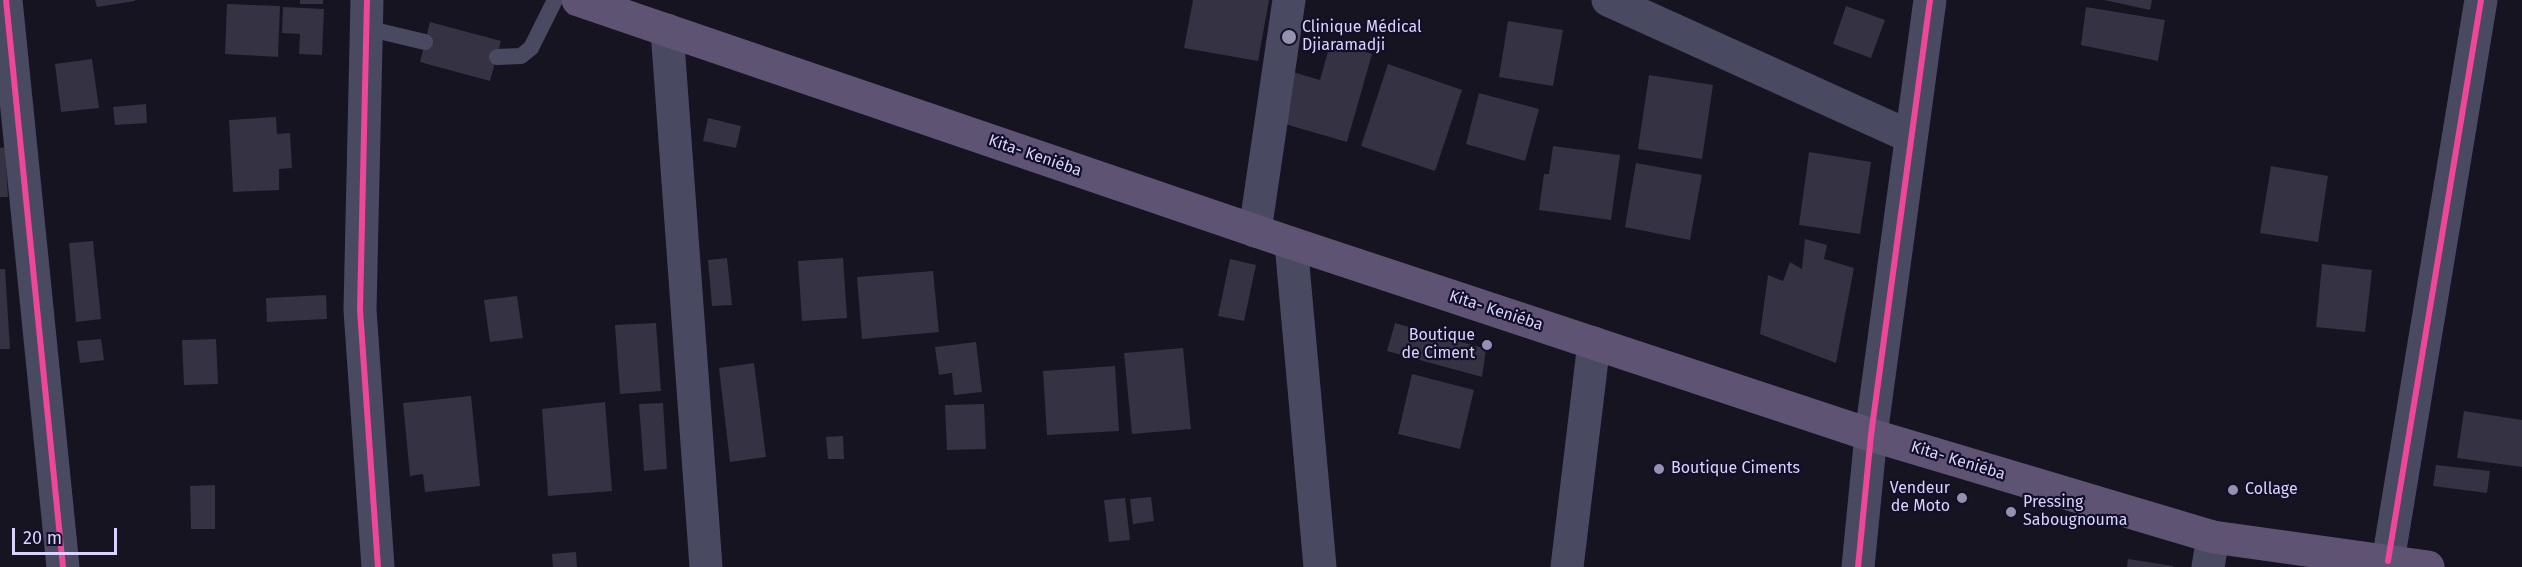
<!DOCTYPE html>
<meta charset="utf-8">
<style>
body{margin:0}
#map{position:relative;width:2522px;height:567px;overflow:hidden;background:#161421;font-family:"Fira Sans",sans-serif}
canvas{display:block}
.scale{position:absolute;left:12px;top:528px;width:105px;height:27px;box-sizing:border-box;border:3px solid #d9d4ff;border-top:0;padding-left:8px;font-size:18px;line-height:21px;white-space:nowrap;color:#d9d4ff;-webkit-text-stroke:4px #130f26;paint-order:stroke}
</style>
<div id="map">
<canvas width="2522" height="567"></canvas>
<div class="scale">20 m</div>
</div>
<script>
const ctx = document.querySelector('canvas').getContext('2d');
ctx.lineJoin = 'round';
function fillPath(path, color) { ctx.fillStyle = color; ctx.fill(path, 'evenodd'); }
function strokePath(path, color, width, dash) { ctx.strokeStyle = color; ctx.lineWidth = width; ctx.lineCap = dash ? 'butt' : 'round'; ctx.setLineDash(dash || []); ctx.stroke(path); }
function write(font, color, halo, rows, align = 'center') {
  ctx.font = font + ' "Fira Sans",sans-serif'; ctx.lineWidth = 4.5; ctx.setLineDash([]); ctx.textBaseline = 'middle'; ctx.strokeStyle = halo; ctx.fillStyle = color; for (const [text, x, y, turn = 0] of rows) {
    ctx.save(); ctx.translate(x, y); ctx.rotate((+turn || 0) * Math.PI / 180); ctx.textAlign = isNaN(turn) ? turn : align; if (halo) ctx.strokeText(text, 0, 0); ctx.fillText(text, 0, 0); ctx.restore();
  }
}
fillPath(new Path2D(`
 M 95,0 L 135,0 L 135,1 L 97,7 Z
 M 300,0 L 323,0 L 323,4 L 300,4 Z
 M 1193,0 L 1269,0 L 1258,61 L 1184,48 Z
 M 2104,0 L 2152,0 L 2150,10 Z
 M 227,4 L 280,6 L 278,57 L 225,54 Z
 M 1846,6 L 1885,20 L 1871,58 L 1833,44 Z
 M 283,7 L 324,9 L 322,55 L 299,54 L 300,34 L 282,33 Z
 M 2086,7 L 2165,20 L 2158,61 L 2081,45 Z
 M 1508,21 L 1563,30 L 1553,86 L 1499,77 Z
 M 430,22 L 501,41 L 490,81 L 420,62 Z
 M 1331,41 L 1372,54 L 1347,142 L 1278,122 L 1293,72 L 1320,80 Z
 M 92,59 L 99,108 L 61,112 L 55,64 Z
 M 1388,64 L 1462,90 L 1435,171 L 1361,146 Z
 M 1649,75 L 1713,85 L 1702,159 L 1638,149 Z
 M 1479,93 L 1539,109 L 1525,161 L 1466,144 Z
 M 146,104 L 147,123 L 115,125 L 113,107 Z
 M 276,117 L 277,134 L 290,133 L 292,168 L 279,169 L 279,190 L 233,192 L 229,120 Z
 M 708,118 L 741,126 L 736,148 L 703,141 Z
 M 1553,146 L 1620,155 L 1611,220 L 1539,210 L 1544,174 L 1549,174 Z
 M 5,147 L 8,197 L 0,197 L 0,148 Z
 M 1809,152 L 1871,162 L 1860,234 L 1799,225 Z
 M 1636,163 L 1702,175 L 1690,240 L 1625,227 Z
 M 2271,166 L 2328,176 L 2318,242 L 2260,233 Z
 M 1805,239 L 1827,245 L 1824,259 L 1854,268 L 1836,363 L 1760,334 L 1768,275 L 1783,281 L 1790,262 L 1802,269 Z
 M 93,241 L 101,319 L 76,322 L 69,243 Z
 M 727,258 L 732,305 L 712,306 L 708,260 Z
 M 843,258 L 847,318 L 802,321 L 798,261 Z
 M 1230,259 L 1256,265 L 1244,321 L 1218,316 Z
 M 2322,264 L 2372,270 L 2365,332 L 2316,327 Z
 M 0,269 L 5,269 L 10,349 L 0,349 Z
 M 933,271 L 939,332 L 862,339 L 857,277 Z
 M 326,295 L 327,319 L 267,322 L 266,298 Z
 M 517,296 L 523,338 L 490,342 L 484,300 Z
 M 656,323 L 661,391 L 620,394 L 615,325 Z
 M 1395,323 L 1486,349 L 1482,377 L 1387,351 Z
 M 101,339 L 104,360 L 80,363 L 77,341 Z
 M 216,339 L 218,384 L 184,385 L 182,340 Z
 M 976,342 L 982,392 L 954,395 L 952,373 L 939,375 L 935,347 Z
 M 1183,348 L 1191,429 L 1132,434 L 1124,353 Z
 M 754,363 L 766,457 L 730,462 L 719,368 Z
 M 1115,366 L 1119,431 L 1047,435 L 1043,371 Z
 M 1412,374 L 1474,390 L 1460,449 L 1398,434 Z
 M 471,396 L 480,486 L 425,492 L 423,474 L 410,476 L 403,403 Z
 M 605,402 L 612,491 L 548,496 L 542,409 Z
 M 663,403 L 667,469 L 644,471 L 639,404 Z
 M 984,404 L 986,449 L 947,450 L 945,405 Z
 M 2464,411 L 2522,420 L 2522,467 L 2457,458 Z
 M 843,436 L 844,459 L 828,459 L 826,437 Z
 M 2436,465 L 2490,471 L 2487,493 L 2433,486 Z
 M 215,485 L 215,529 L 191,529 L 190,486 Z
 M 1151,497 L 1154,521 L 1133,524 L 1130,499 Z
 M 1125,498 L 1130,540 L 1109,542 L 1104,500 Z
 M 576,552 L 577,567 L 553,567 L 552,554 Z
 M 2128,559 L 2173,566 L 2173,567 L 2127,567 Z`), '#343243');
strokePath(new Path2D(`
 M 366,28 L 425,42
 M 497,57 L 521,56 L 531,48 L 555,0`), '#4a4962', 16);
strokePath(new Path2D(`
 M 6,0 L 63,567
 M 367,0 L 360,310 L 378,567
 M 1608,0 L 1911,137
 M 667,30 L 706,567
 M 1255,231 L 1289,0
 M 1291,243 L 1320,567
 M 2388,561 L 2481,0
 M 1567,567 L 1594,343
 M 1858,567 L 1871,435 L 1930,0
 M 2208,567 L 2213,537`), '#4a4962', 33);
strokePath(new Path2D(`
 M 578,0 L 1291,243 L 1871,435 L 2213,537 L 2428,567`), '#5e5373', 33);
strokePath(new Path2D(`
 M 6,0 L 63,567
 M 367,0 L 360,310 L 378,567
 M 2388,561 L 2481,0
 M 1858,567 L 1871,435 L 1930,0`), '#ed469a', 6);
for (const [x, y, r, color] of [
 [1289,37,8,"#9591b1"],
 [1487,345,6,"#9591b1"],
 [1659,469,6,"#9591b1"],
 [2233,490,6,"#9591b1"],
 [1962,498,6,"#9591b1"],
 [2011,512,6,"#9591b1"]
]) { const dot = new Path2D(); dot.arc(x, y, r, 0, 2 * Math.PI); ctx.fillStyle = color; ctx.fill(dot); strokePath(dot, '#130f26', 2); }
write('16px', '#d9d4ff', '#130f26', [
 ["Clinique Médical",1302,28],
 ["Djiaramadji",1302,46],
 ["Boutique",1475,336,"right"],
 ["de Ciment",1475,354,"right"],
 ["Boutique Ciments",1671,469],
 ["Vendeur",1950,489,"right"],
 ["de Moto",1950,507,"right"],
 ["Collage",2245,490],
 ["Pressing",2023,503],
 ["Sabougnouma",2023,521]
], 'left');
write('16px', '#d9d4ff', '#130f26', [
 ["Kita- Keniéba",1035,156,19],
 ["Kita- Keniéba",1496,311,18],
 ["Kita- Keniéba",1958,461,17]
]);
</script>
